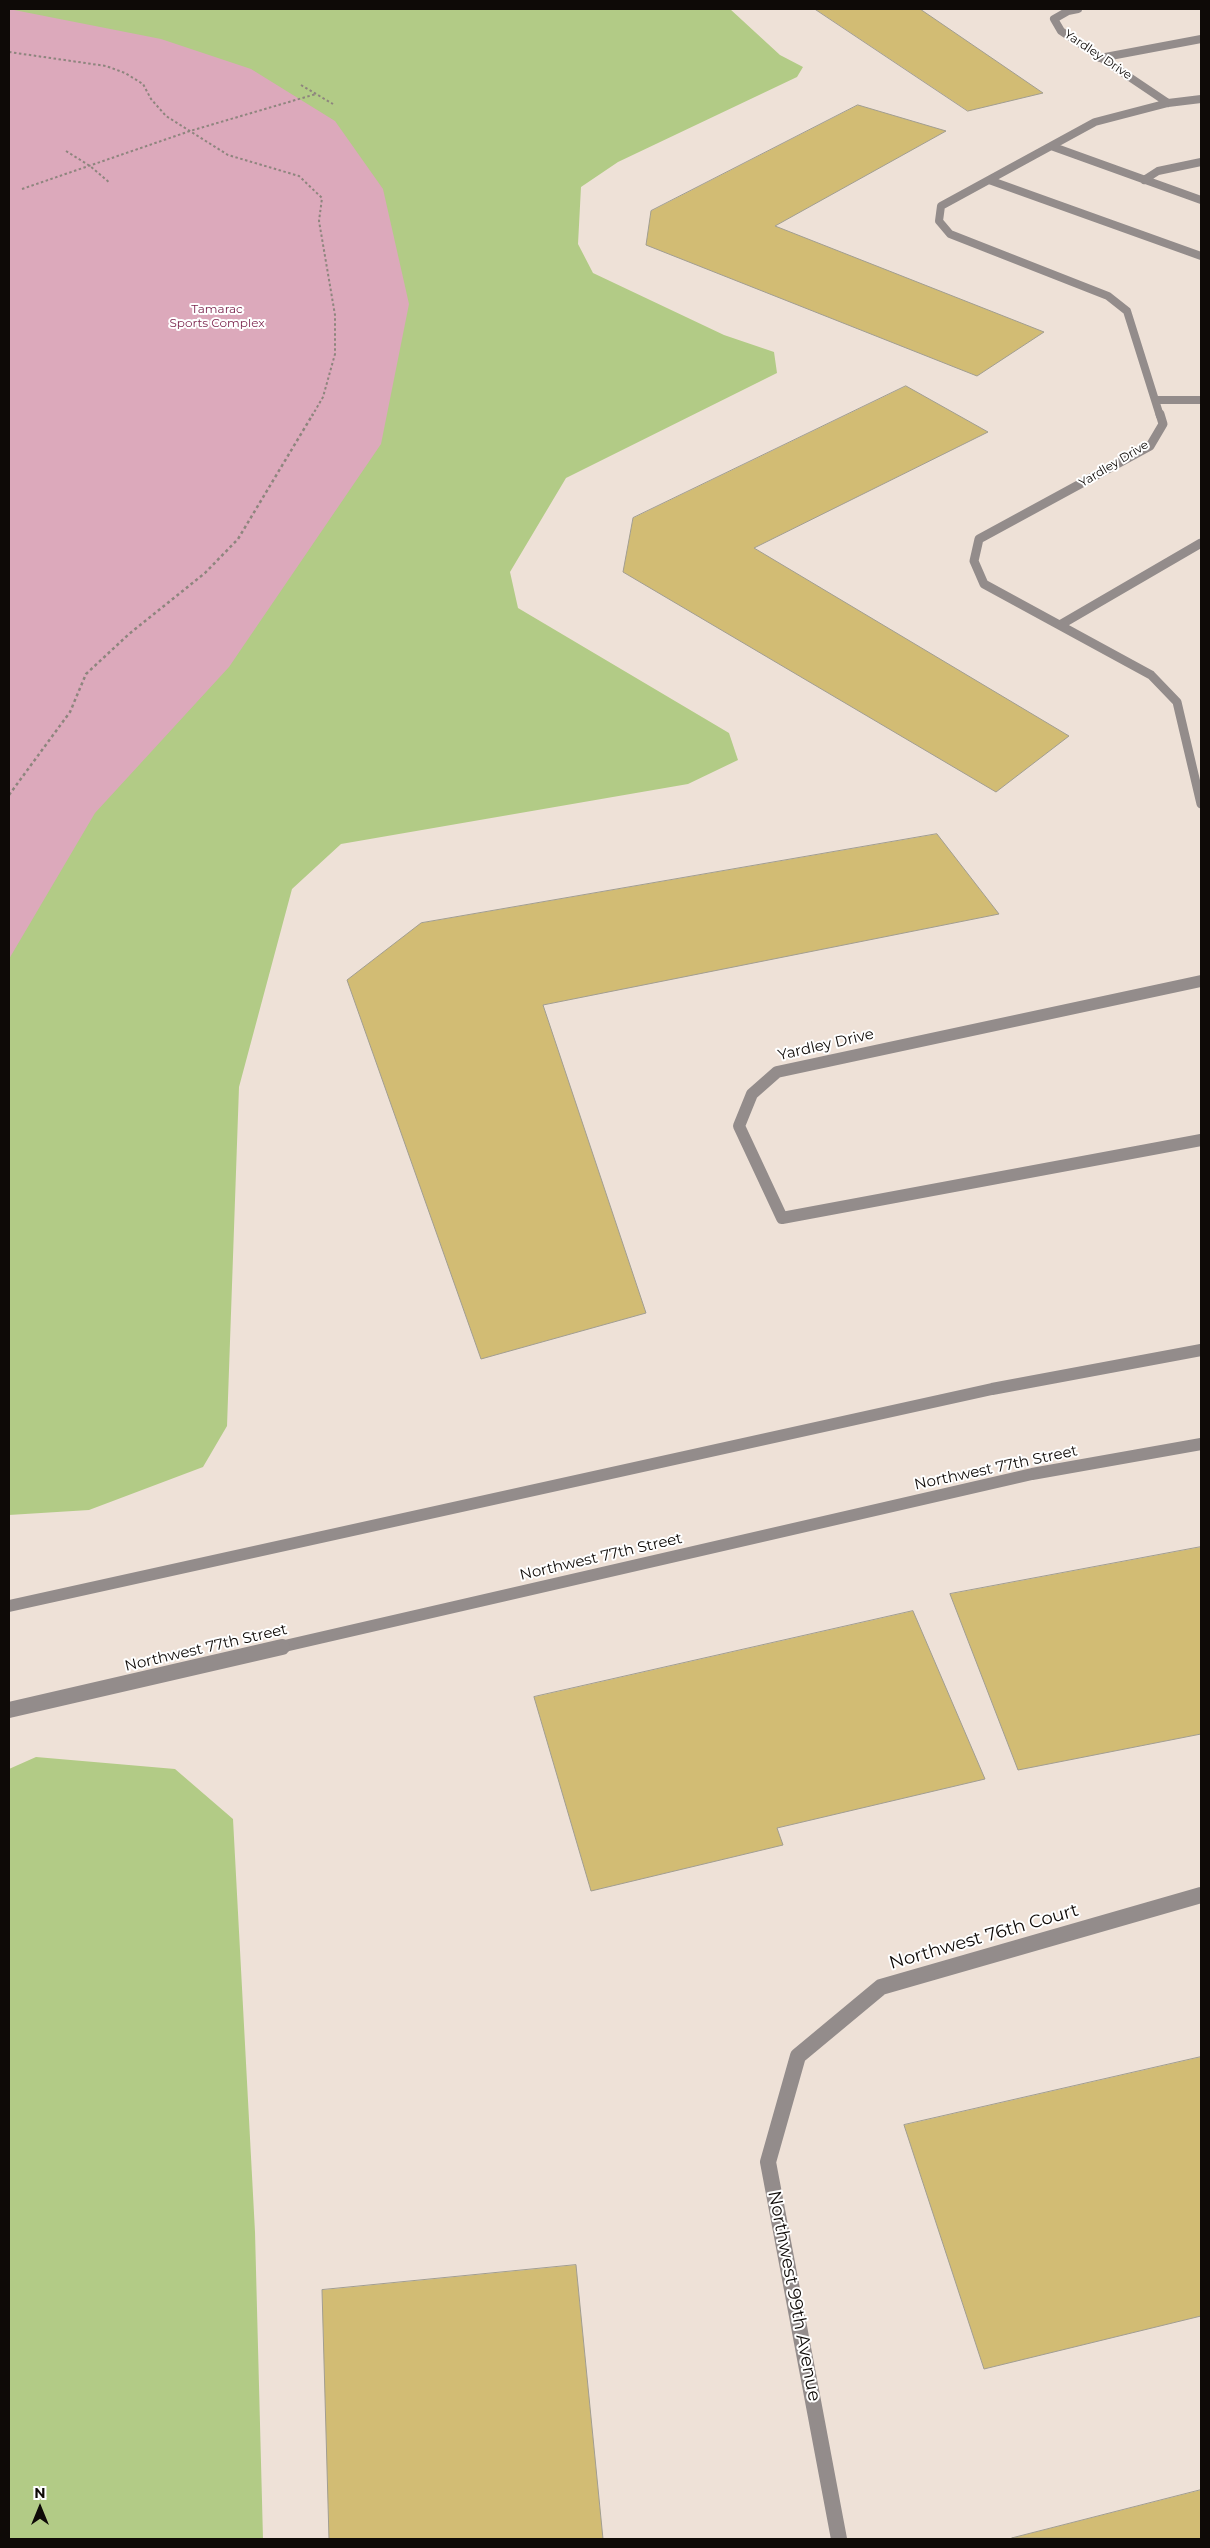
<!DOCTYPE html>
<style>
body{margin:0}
#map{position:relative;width:1210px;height:2548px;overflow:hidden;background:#eee1d7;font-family:Montserrat,sans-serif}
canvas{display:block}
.frame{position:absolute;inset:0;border:10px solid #0e0a07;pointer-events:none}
.north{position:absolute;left:15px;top:2483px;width:50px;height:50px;-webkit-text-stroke:4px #fff;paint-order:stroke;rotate:0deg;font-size:14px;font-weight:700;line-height:20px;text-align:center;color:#0e0a07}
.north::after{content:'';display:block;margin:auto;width:18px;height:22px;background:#0e0a07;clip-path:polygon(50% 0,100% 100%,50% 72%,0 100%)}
</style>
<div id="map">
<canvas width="1210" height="2548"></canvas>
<div class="frame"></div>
<div class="north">N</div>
</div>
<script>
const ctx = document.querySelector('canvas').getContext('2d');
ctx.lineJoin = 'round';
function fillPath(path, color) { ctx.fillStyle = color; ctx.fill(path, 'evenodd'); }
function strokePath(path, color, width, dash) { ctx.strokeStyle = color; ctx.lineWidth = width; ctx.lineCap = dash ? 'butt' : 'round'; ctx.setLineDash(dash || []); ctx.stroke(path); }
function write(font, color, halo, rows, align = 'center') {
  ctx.font = font + ' Montserrat,sans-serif'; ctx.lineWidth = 4; ctx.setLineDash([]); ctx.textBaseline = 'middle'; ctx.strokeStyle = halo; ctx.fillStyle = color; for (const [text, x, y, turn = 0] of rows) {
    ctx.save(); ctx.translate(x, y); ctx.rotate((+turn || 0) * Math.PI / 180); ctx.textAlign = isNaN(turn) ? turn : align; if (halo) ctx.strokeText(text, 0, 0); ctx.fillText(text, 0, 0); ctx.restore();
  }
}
fillPath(new Path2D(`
 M 9,9 L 33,9 L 179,37 L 293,76 L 403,176 L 433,336 L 357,540 L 9,1005 Z`), '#dca9bb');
fillPath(new Path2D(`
 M 9,9 L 730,9 L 780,55 L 803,67 L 797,77 L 618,162 L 581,187 L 578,244 L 593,273 L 724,335 L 774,352 L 777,373 L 566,478 L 510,572 L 518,608 L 729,733 L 738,760 L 688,784 L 341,844 L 292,889 L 239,1087 L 227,1426 L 203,1467 L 89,1510 L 9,1515 L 9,959 L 95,813 L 229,667 L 381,444 L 409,304 L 383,189 L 335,121 L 251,69 L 161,39 Z
 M 36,1757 L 175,1769 L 233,1819 L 255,2232 L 263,2539 L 9,2539 L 9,1769 Z`), '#b2cb86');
const building = new Path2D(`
 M 815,9 L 920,9 L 1043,93 L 968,111 Z
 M 858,105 L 946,131 L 775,226 L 1044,332 L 977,376 L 646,245 L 651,211 Z
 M 906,386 L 988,432 L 754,548 L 1069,736 L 996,792 L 623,572 L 633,518 Z
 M 937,834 L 999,914 L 543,1005 L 646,1313 L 481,1359 L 347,980 L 421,923 Z
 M 1201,1547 L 1201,1734 L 1018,1770 L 950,1594 Z
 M 913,1611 L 985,1779 L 777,1828 L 783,1845 L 591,1891 L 534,1697 Z
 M 1201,2057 L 1201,2316 L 984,2369 L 904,2125 Z
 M 576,2265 L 603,2539 L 329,2539 L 322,2290 Z
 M 1201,2490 L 1201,2539 L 1012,2538 Z`);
fillPath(building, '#d2bc74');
strokePath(building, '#a19d90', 1);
strokePath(new Path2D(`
 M 9,52 L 106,66 L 125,73 L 143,84 L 151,99 L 166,116 L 228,155 L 299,176 L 322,198 L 319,221 L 335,315 L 335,354 L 323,397 L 312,416
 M 301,85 L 333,104
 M 66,151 L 90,166 L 110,183
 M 22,189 L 190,131 L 316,94`), '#8e857e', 2, [2.5, 2.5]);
strokePath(new Path2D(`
 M 9,795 L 70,712 L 86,674 L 129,634 L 205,573 L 238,539 L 313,414`), '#8e857e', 2.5, [3, 3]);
strokePath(new Path2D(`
 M 1078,9 L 1068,11 L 1054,19 L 1061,31 L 1168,103
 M 1100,58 L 1201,39
 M 1051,146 L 1201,200
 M 989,180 L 1201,256
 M 1144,180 L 1158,171 L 1201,162
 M 1156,400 L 1201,400
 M 1160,416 L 1127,311 L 1108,296 L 950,234 L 939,221 L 941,206 L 1095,122 L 1168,103 L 1201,99`), '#938c8b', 8);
strokePath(new Path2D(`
 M 1160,414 L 1163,424 L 1150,446 L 979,539 L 974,561 L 984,584 L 1151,675 L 1177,702 L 1201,804
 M 1060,625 L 1201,543`), '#938c8b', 9);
strokePath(new Path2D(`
 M 1201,981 L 777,1072 L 752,1094 L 739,1126 L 782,1218 L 1201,1140`), '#938c8b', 12);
strokePath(new Path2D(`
 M 839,2539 L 768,2162 L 798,2056 L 881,1987 L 1201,1895`), '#938c8b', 16);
strokePath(new Path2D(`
 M 9,1606 L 992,1389 L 1201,1350
 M 276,1648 L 1032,1474 L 1201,1444`), '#938c8b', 12);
strokePath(new Path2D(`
 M 9,1710 L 282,1647`), '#938c8b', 16);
write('12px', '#0e0a07', '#fff', [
 ["Yardley Drive",1098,55,34],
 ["Yardley Drive",1114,464,-31]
]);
write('12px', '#7d274f', '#fff', [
 ["Tamarac",217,309],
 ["Sports Complex",217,323]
]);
write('15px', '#0e0a07', '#fff', [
 ["Yardley Drive",826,1045,-13],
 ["Northwest 77th Street",996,1468,-12],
 ["Northwest 77th Street",601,1557,-13],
 ["Northwest 77th Street",206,1648,-13]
]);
write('18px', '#0e0a07', '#fff', [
 ["Northwest 76th Court",984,1937,-16],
 ["Northwest 99th Avenue",794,2296,79]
]);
</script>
